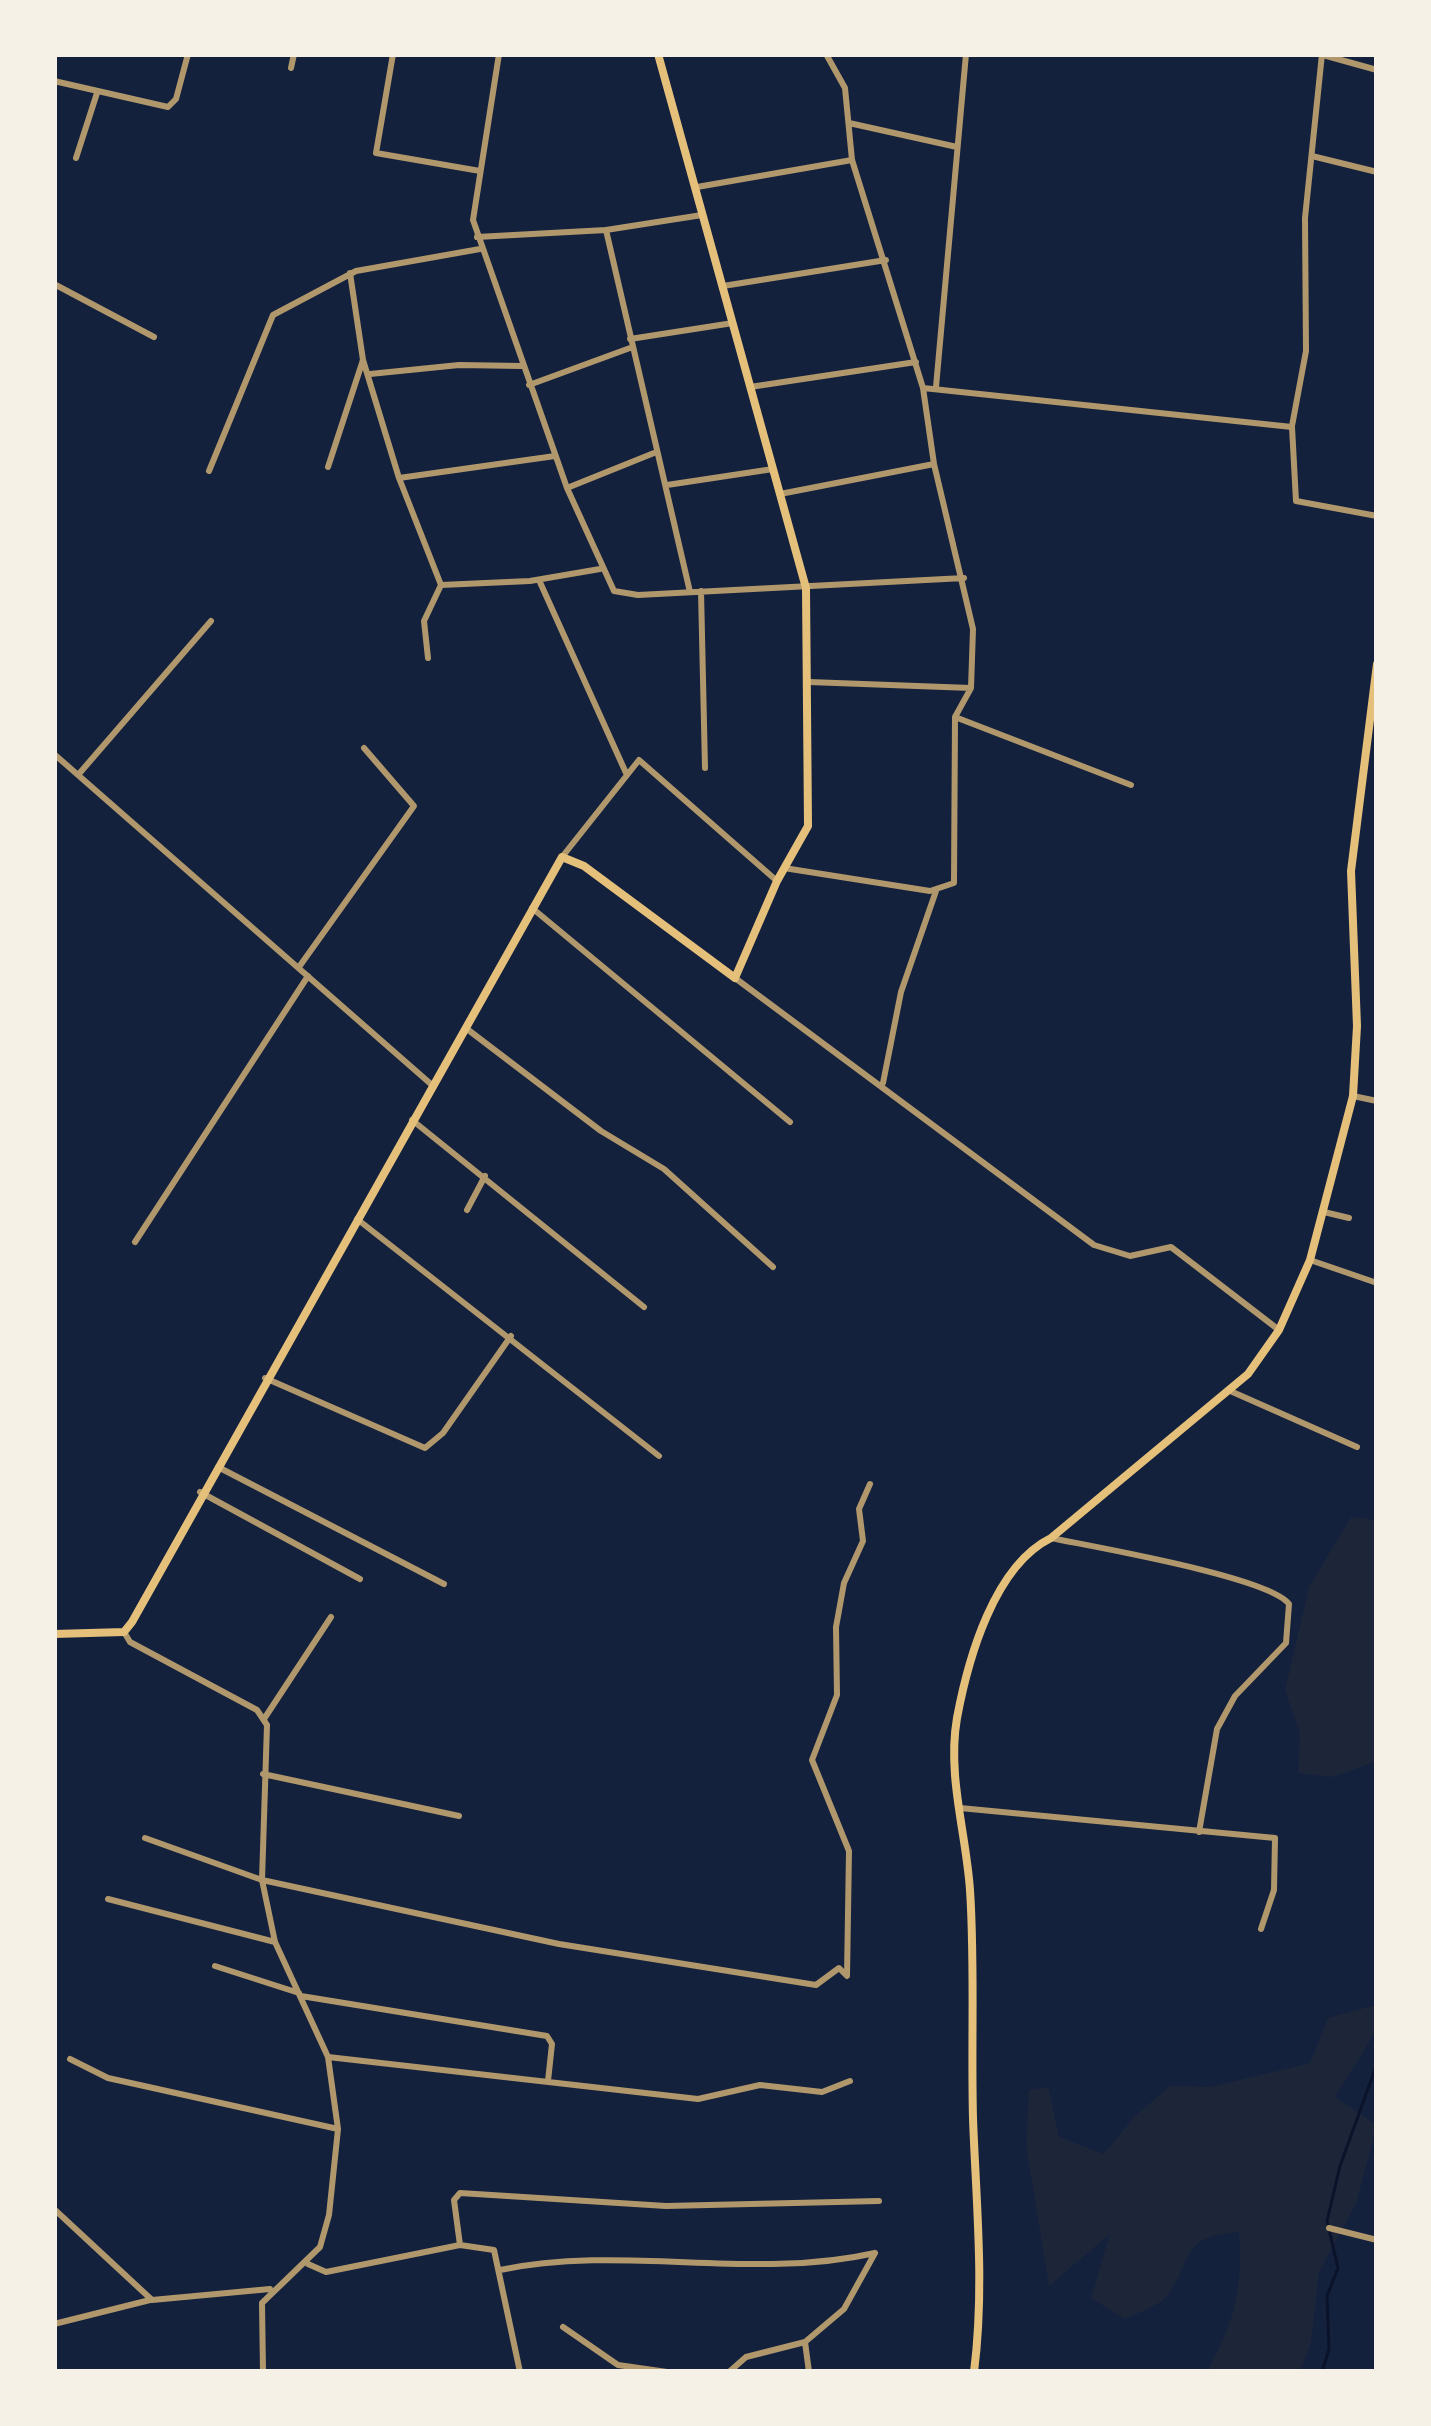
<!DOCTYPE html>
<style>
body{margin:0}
#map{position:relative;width:1431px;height:2426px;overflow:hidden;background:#14213d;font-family:"Exo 2",sans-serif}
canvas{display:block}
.frame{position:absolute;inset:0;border:57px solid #f6f1e7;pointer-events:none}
</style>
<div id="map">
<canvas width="1431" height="2426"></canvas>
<div class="frame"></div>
</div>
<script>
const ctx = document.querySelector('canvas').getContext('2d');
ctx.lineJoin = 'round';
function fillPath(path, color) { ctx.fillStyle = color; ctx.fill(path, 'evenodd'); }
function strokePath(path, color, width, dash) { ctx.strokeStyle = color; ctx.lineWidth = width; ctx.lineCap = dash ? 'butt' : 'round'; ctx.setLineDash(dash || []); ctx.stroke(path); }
fillPath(new Path2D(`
 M 1351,1517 L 1377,1520 L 1377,1761 L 1333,1777 L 1298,1773 L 1300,1733 L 1285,1690 L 1309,1587 Z
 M 1375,2005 L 1377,2029 L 1335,2097 L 1377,2125 L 1356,2204 L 1319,2272 L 1311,2342 L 1300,2372 L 1206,2372 C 1235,2324 1243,2287 1239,2232 C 1179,2237 1195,2257 1167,2296 C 1159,2306 1137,2313 1125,2319 L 1091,2298 L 1110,2234 L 1049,2286 L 1026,2145 L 1029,2090 L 1048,2087 L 1059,2137 L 1104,2154 L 1134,2117 L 1170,2086 L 1211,2087 L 1310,2063 L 1328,2018 Z`), '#1d2539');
strokePath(new Path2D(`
 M 1322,2372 L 1329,2349 L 1327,2296 L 1338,2268 L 1327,2221 L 1340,2166 L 1377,2064`), '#0b132b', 3);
strokePath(new Path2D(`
 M 393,54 L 376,153 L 480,171
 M 499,54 L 473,220 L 567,488 L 614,591 L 638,595 L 964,578
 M 1323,55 L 1377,70
 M 291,68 L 294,54
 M 54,81 L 168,107 L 176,99 L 188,54
 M 849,123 L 957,147
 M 1312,156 L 1377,172
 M 76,158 L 97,93
 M 697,187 L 852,160
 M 606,230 L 690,592
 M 477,237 L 606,230 L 702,215
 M 350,273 L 363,360 L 399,478 L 441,585 L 530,581 L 600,569
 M 54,284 L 154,337
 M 723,286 L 886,260
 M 630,339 L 733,323
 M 370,374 L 459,365 L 522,366
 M 529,385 L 630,348
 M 750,387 L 916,362
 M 936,387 L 966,54
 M 923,388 L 1292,427 L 1296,501 L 1377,516
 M 1292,426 L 1306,351 L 1305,218 L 1322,54
 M 328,467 L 363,360
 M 209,471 L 273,315 L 356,271 L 480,249
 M 399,478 L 555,456
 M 667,485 L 773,469
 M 567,488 L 654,453
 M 780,494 L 934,464
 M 539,580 L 626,773
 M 701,591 L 705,768
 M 428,658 L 424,621 L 441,585
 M 809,682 L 971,688
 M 955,717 L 1131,785
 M 54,754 L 432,1085
 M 78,775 L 211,621
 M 562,857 L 639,760 L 777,881
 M 784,868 L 930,891 L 954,883 L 955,717 L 971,688 L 973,629 L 934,464 L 923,388 L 852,160 L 845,88 L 826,54
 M 532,908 L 790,1122
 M 299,967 L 414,806 L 364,748
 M 735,978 L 1094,1245 L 1130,1256 L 1171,1247 L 1279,1330
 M 467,1029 L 601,1131 L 664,1169 L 773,1267
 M 883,1083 L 901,992 L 936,891
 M 1353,1096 L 1377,1101
 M 412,1120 L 644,1307
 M 467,1210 L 485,1176
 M 1324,1212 L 1349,1218
 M 357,1219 L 659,1456
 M 135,1242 L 308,976
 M 1310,1260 L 1377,1283
 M 265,1378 L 425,1448 L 443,1433 L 511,1336
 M 1228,1390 L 1357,1447
 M 218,1467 L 444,1584
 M 200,1492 L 360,1579
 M 1051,1538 C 1094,1547 1269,1577 1289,1604 L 1286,1643 L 1235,1696 L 1217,1729 L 1199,1832
 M 124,1632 L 130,1642 L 257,1710 L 267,1725 L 262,1880 L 275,1942 L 328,2057 L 338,2129 L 329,2215 L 320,2247 L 262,2303 L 263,2372
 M 264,1719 L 331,1617
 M 263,1774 L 459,1816
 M 960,1808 L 1275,1838 L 1274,1890 L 1261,1929
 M 145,1838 L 262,1880 L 559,1944 L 816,1985 L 839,1968 L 847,1976 L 849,1851 L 812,1760 L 837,1695 L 836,1627 L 844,1583 L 863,1541 L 859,1509 L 870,1484
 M 108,1899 L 275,1942
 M 215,1966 L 299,1993
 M 301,1996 L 547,2036 L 552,2044 L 548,2081
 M 328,2057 L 698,2099 L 760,2085 L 822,2092 L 850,2081
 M 70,2059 L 108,2078 L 338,2129
 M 54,2209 L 152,2300 L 270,2289
 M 1329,2228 L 1377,2240
 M 460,2245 L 454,2200 L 460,2193 L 666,2206 L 879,2201
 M 308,2264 L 326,2272 L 460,2245 L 494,2250 L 520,2372
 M 500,2270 C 624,2244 752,2281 875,2253
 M 54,2324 L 150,2300
 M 563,2327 L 618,2365 L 667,2372
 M 729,2372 L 746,2357 L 805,2342
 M 809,2372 L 805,2342 L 844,2309 L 875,2253`), '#b1986c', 6);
strokePath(new Path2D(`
 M 54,1634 L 124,1632 L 132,1622 L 562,857 L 584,866 L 735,978 L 777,881 L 808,826 L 806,588 L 658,54
 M 974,2372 C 985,2286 976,2203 973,2118 C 971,2042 975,1965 970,1890 C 966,1832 947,1776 957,1718 C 968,1659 994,1566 1051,1538 L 1248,1374 L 1279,1330 L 1310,1260 L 1353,1096 L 1357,1026 L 1351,871 L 1377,664`), '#e5c07b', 8);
</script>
